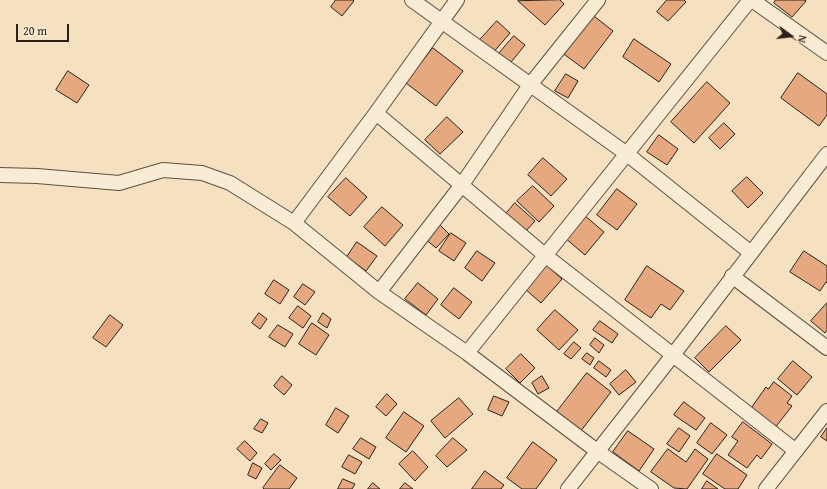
<!DOCTYPE html>
<style>
body{margin:0}
#map{position:relative;width:827px;height:489px;overflow:hidden;background:#f5e1bf;font-family:"Gentium Book Plus",serif}
canvas{display:block}
.north{position:absolute;left:771px;top:16px;width:40px;height:40px;-webkit-text-stroke:3px #f8ecd5;paint-order:stroke;rotate:105deg;font-size:11px;font-weight:700;line-height:16px;text-align:center;color:#2c201b}
.north::after{content:'';display:block;margin:auto;width:14px;height:18px;background:#2c201b;clip-path:polygon(50% 0,100% 100%,50% 72%,0 100%)}
.scale{position:absolute;left:16px;top:24px;width:53px;height:18px;box-sizing:border-box;border:2px solid #2c201b;border-top:0;padding-left:5px;font-size:12px;line-height:14px;white-space:nowrap;color:#2c201b;-webkit-text-stroke:3px #f8ecd5;paint-order:stroke}
</style>
<div id="map">
<canvas width="827" height="489"></canvas>
<div class="north">N</div>
<div class="scale">20 m</div>
</div>
<script>
const ctx = document.querySelector('canvas').getContext('2d');
ctx.lineJoin = 'round';
function fillPath(path, color) { ctx.fillStyle = color; ctx.fill(path, 'evenodd'); }
function strokePath(path, color, width, dash) { ctx.strokeStyle = color; ctx.lineWidth = width; ctx.lineCap = dash ? 'butt' : 'round'; ctx.setLineDash(dash || []); ctx.stroke(path); }
const building = new Path2D(`
 M 336,0 L 353,0 L 354,1 L 342,16 L 331,7 Z
 M 560,0 L 564,4 L 545,25 L 518,1 Z
 M 667,0 L 684,0 L 686,2 L 668,21 L 657,12 Z
 M 776,0 L 805,0 L 806,1 L 792,17 L 774,3 Z
 M 590,13 L 613,31 L 584,69 L 561,52 Z
 M 497,21 L 510,33 L 492,54 L 478,42 Z
 M 514,36 L 525,45 L 507,67 L 496,57 Z
 M 634,39 L 671,64 L 659,82 L 623,57 Z
 M 433,48 L 463,71 L 436,106 L 406,83 Z
 M 68,71 L 89,85 L 77,103 L 56,90 Z
 M 798,73 L 827,94 L 827,115 L 819,126 L 781,98 Z
 M 566,74 L 578,81 L 568,98 L 555,91 Z
 M 707,82 L 730,103 L 694,143 L 671,122 Z
 M 447,117 L 463,132 L 440,154 L 425,140 Z
 M 724,123 L 735,134 L 720,149 L 709,138 Z
 M 659,135 L 678,149 L 667,165 L 647,152 Z
 M 543,158 L 567,179 L 551,196 L 528,175 Z
 M 747,177 L 763,193 L 748,208 L 732,191 Z
 M 346,178 L 367,197 L 350,216 L 328,197 Z
 M 533,186 L 554,206 L 539,222 L 517,201 Z
 M 617,189 L 637,204 L 617,230 L 597,215 Z
 M 515,203 L 535,221 L 524,233 L 505,215 Z
 M 382,207 L 403,225 L 385,246 L 364,227 Z
 M 584,215 L 604,232 L 585,255 L 564,237 Z
 M 438,223 L 449,234 L 436,248 L 424,238 Z
 M 451,233 L 466,243 L 454,261 L 439,251 Z
 M 357,242 L 377,256 L 366,271 L 347,257 Z
 M 477,251 L 495,263 L 482,281 L 465,268 Z
 M 804,251 L 827,266 L 827,283 L 826,282 L 820,291 L 790,272 Z
 M 545,264 L 562,279 L 541,303 L 524,288 Z
 M 647,266 L 684,291 L 670,310 L 661,304 L 651,318 L 625,300 Z
 M 274,280 L 289,290 L 280,304 L 265,294 Z
 M 418,283 L 438,299 L 426,315 L 405,299 Z
 M 303,284 L 315,292 L 305,305 L 294,297 Z
 M 454,288 L 472,302 L 459,319 L 441,305 Z
 M 827,303 L 827,330 L 825,333 L 811,321 Z
 M 298,306 L 311,316 L 303,328 L 289,318 Z
 M 555,310 L 578,330 L 559,350 L 537,330 Z
 M 259,313 L 267,319 L 260,329 L 252,323 Z
 M 323,313 L 331,319 L 327,328 L 318,322 Z
 M 110,315 L 123,325 L 106,347 L 93,338 Z
 M 600,321 L 618,334 L 612,343 L 593,330 Z
 M 312,323 L 329,335 L 316,355 L 299,344 Z
 M 278,325 L 293,334 L 285,347 L 269,337 Z
 M 726,326 L 741,340 L 709,372 L 695,358 Z
 M 595,338 L 604,345 L 599,353 L 590,345 Z
 M 574,342 L 581,348 L 571,359 L 564,354 Z
 M 587,353 L 594,358 L 590,365 L 582,359 Z
 M 521,354 L 535,368 L 520,383 L 506,369 Z
 M 599,361 L 611,370 L 606,377 L 594,368 Z
 M 793,361 L 812,377 L 797,395 L 778,379 Z
 M 626,370 L 636,382 L 619,395 L 610,384 Z
 M 587,373 L 611,392 L 580,432 L 556,413 Z
 M 282,376 L 292,385 L 284,395 L 274,386 Z
 M 542,376 L 549,388 L 538,394 L 532,383 Z
 M 774,382 L 792,396 L 787,403 L 792,406 L 774,429 L 749,411 L 766,387 L 768,389 Z
 M 387,394 L 397,404 L 386,416 L 376,407 Z
 M 494,396 L 509,402 L 502,416 L 488,410 Z
 M 459,398 L 473,414 L 445,438 L 431,421 Z
 M 684,402 L 705,418 L 696,430 L 674,415 Z
 M 336,408 L 349,416 L 338,433 L 326,425 Z
 M 404,412 L 424,426 L 406,452 L 386,438 Z
 M 261,419 L 268,423 L 262,433 L 254,429 Z
 M 743,422 L 772,444 L 761,459 L 757,455 L 747,468 L 728,455 L 738,441 L 732,437 Z
 M 711,423 L 727,435 L 712,454 L 697,443 Z
 M 679,428 L 690,436 L 679,452 L 667,444 Z
 M 827,428 L 827,441 L 821,437 Z
 M 628,431 L 654,449 L 639,471 L 613,452 Z
 M 361,438 L 376,447 L 369,459 L 353,449 Z
 M 453,438 L 467,450 L 447,467 L 436,456 Z
 M 245,441 L 257,453 L 250,461 L 237,449 Z
 M 533,442 L 557,460 L 536,489 L 522,489 L 507,478 Z
 M 668,449 L 686,462 L 695,449 L 708,459 L 687,489 L 674,488 L 651,472 Z
 M 413,451 L 428,467 L 415,481 L 399,464 Z
 M 274,454 L 281,460 L 271,470 L 265,464 Z
 M 717,454 L 747,475 L 738,489 L 725,489 L 703,474 Z
 M 349,455 L 362,462 L 355,474 L 342,467 Z
 M 253,463 L 262,468 L 256,479 L 248,475 Z
 M 280,465 L 297,478 L 289,489 L 264,489 L 263,488 Z
 M 485,471 L 504,485 L 501,489 L 472,489 Z
 M 343,479 L 355,484 L 352,489 L 338,489 Z
 M 707,481 L 718,489 L 702,489 Z
 M 373,483 L 380,489 L 368,489 Z
 M 405,483 L 413,489 L 400,489 Z`);
fillPath(building, '#e6a87f');
strokePath(building, '#2c201b', 1);
const street = new Path2D(`
 M 412,0 L 627,154 L 751,253
 M 752,0 L 827,53
 M 376,113 L 546,256 L 796,451
 M 0,175 L 37,176 L 119,183 L 163,170 L 202,173 L 230,183 L 294,223 L 379,292 L 467,353 L 597,451 L 651,489
 M 294,223 L 376,113 L 457,0
 M 732,276 L 827,348
 M 379,292 L 461,186 L 530,85 L 598,0
 M 467,353 L 750,0
 M 568,489 L 673,355 L 827,154
 M 766,489 L 827,411`);
strokePath(street, '#5e5044', 16);
strokePath(street, '#f8ecd5', 14);
</script>
